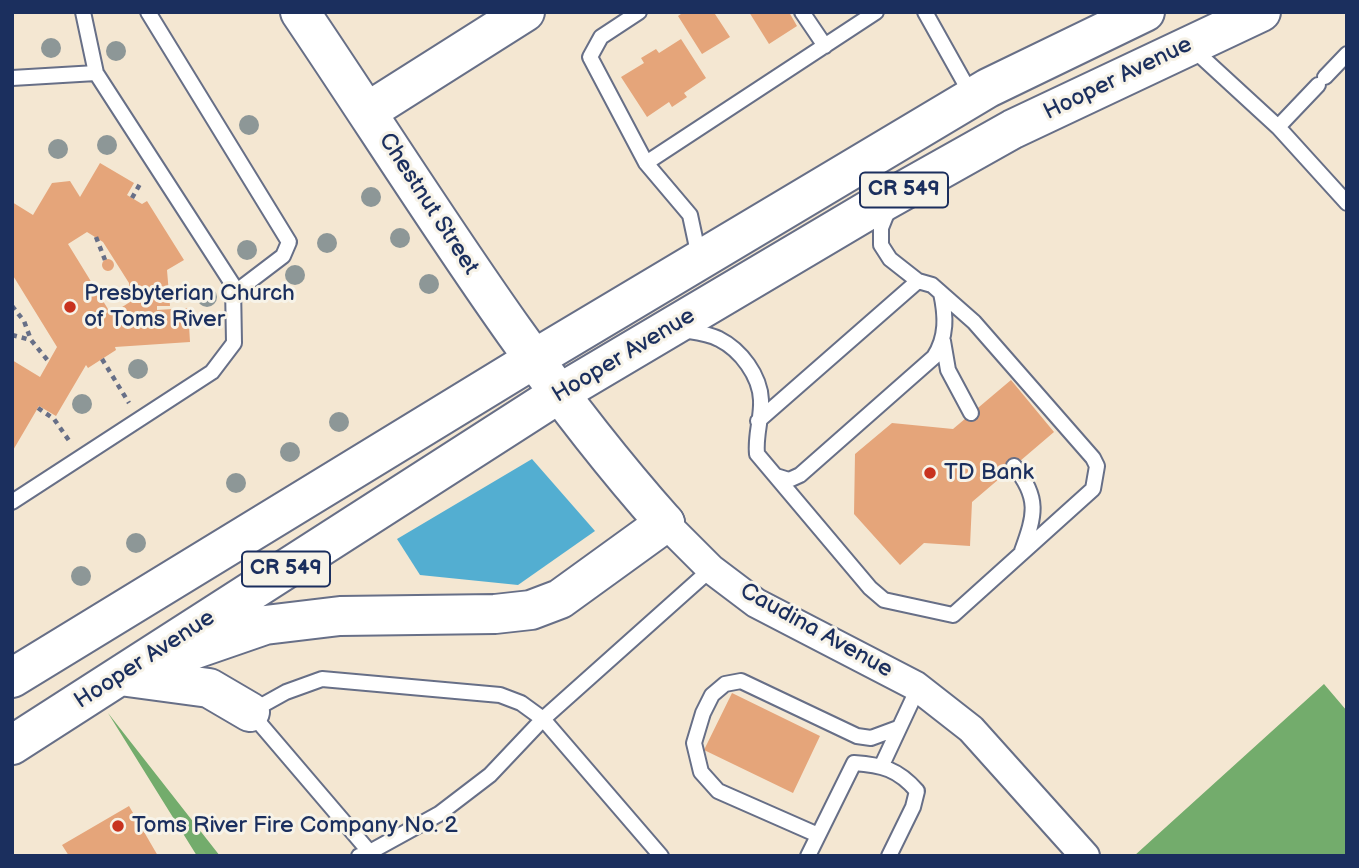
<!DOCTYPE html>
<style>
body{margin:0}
#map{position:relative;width:1359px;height:868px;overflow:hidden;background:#f4e7d2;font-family:"Balsamiq Sans",sans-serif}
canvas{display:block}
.frame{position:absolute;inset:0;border:14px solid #1b2f5e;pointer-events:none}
</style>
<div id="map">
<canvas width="1359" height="868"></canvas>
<div class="frame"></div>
</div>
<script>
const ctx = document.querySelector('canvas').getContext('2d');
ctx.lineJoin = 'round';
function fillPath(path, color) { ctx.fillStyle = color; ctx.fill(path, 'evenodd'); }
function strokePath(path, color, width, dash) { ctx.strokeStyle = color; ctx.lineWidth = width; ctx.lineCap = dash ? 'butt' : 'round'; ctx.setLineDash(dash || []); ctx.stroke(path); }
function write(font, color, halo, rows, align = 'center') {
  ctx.font = font + ' "Balsamiq Sans",sans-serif'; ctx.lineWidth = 6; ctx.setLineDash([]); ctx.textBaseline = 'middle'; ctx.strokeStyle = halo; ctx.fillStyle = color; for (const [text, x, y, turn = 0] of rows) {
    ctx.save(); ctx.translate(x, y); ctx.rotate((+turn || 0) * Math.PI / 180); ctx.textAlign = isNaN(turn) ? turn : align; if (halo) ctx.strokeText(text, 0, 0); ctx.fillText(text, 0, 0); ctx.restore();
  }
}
fillPath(new Path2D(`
 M 1324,684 L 1347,711 L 1347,856 L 1134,856 Z
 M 108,713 L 220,856 L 197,856 Z`), '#73ac6c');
fillPath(new Path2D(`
 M 532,459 L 595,531 L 518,585 L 420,575 L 397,539 Z`), '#53aed1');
fillPath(new Path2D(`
 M 684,12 L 718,12 L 715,14 L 730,37 L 702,54 L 678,16 Z
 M 749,12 L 789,12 L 797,26 L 769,44 Z
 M 681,39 L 706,78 L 684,93 L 687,97 L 672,107 L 669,102 L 647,117 L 621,77 L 644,63 L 641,58 L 656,49 L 659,53 Z
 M 100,163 L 134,183 L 127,195 L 142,204 L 147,201 L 184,260 L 167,270 L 170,306 L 157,306 L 157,310 L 188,308 L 190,342 L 115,347 L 116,350 L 88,368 L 86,365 L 56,416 L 39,406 L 12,452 L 12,360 L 40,377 L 57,347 L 12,274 L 12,202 L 33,215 L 52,183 L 70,181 L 80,197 ZM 87,232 L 103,242 L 129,283 L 130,302 L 111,314 L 68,244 Z
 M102 265a6 6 0 1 1 12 0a6 6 0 1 1-12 0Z
 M 1011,380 L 1054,432 L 972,502 L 970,546 L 924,543 L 900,565 L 854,514 L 855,454 L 892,423 L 953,429 Z
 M 732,693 L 820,736 L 793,793 L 704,750 Z
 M 129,806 L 158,856 L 69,856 L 62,845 Z`), '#e5a57a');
const lane = new Path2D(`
 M 148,12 L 289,242 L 283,256 L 233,294
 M 639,12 L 601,37 L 590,57 L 646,163 L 690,215 L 699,257
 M 802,12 L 825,46
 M 925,12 L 972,96
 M 1192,48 L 1278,127 L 1347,203
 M 1325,77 L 1347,54
 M 12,78 L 96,73
 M 1278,127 L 1318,85
 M 646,163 L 876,12
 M 682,330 C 694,332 708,333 719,339 C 741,350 760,376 761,400 C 762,418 755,435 757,454 L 870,588 L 884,600 L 953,615 L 1093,489 L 1097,466 L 1093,458 L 974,322 L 932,285 L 918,281 L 890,259 L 881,245 L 881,228 L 889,208
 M 943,341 L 948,370 L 971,413
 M 758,421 L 918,281
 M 1014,466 C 1040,498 1035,515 1022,551
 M 776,476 L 789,480 L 800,475 L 934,357 C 947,337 946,316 941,293
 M 12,502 L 212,372 L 234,343 L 233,285 L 96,73 L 83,12
 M 882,765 L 918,688
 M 818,835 L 718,791 L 701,772 L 694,743 L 703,713 L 712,695 L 725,684 L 741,681 L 857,736 L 871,738 L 898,728
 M 359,856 L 370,852 L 439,814 L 490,775 L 543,719 L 711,569
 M 373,856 L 250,712 L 286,692 L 322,679 L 500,695 L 521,703 L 543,719 L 661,856
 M 808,856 L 854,763 C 882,765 898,769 917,791 L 913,807 L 889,856`);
const street = new Path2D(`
 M 665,523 L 711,569 L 756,603 L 916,686 L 971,729 L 1085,856`);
const secondary = new Path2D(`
 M 300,12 C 417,185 525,366 665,523
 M 367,112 L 525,12`);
const primary = new Path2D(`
 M 181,654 L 265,625 L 340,616 L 495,614 L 531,610 L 560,599 L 665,523
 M 120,676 L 209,688 L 250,712
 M 12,678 L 534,359 L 988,88 L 1145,12
 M 12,745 L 560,393 L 867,211 L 1013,129 L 1261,12`);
strokePath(lane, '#676f87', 18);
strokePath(street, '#676f87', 32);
strokePath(secondary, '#676f87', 42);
strokePath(primary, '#676f87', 42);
strokePath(new Path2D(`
 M 132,198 L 140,184
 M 96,237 L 105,260
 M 12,306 L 24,321 L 31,340 L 49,362
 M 12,335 L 31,340
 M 102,359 L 129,403
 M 38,408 L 54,419 L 70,442`), '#676f87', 4.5, [5, 5]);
strokePath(lane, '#fff', 14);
strokePath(street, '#fff', 28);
strokePath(secondary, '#fff', 38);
strokePath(primary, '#fff', 38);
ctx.fillStyle = '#8d9797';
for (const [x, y] of [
 [51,48],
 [116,51],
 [249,125],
 [107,145],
 [58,149],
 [371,197],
 [400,238],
 [327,243],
 [247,250],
 [295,275],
 [429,284],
 [207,297],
 [138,369],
 [82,404],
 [339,422],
 [290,452],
 [236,483],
 [136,543],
 [81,576]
]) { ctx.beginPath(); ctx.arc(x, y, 10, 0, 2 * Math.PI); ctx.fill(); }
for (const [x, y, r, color] of [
 [70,307,7,"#c8321e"],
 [930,473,7,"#c8321e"],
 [118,826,7,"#c8321e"]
]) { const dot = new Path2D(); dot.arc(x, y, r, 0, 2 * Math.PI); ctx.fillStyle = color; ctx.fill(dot); strokePath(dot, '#f7f3e8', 2.5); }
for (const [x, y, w] of [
 [904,190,88],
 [286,569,88]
]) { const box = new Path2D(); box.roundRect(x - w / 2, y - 17.5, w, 35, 5); ctx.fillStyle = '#f7f3e8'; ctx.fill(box); strokePath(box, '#1b2f5e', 2); }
write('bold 21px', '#1b2f5e', null, [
 ["CR 549",904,190],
 ["CR 549",286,569]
]);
write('23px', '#1b2f5e', '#f7f3e8', [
 ["Hooper Avenue",1118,79,-26],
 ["Chestnut Street",428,204,57],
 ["Hooper Avenue",624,356,-31],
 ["Caudina Avenue",816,631,29],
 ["Hooper Avenue",145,660,-33]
]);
write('23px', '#1b2f5e', '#f7f3e8', [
 ["Presbyterian Church",84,294],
 ["of Toms River",84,320],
 ["TD Bank",944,473],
 ["Toms River Fire Company No. 2",132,826]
], 'left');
</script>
